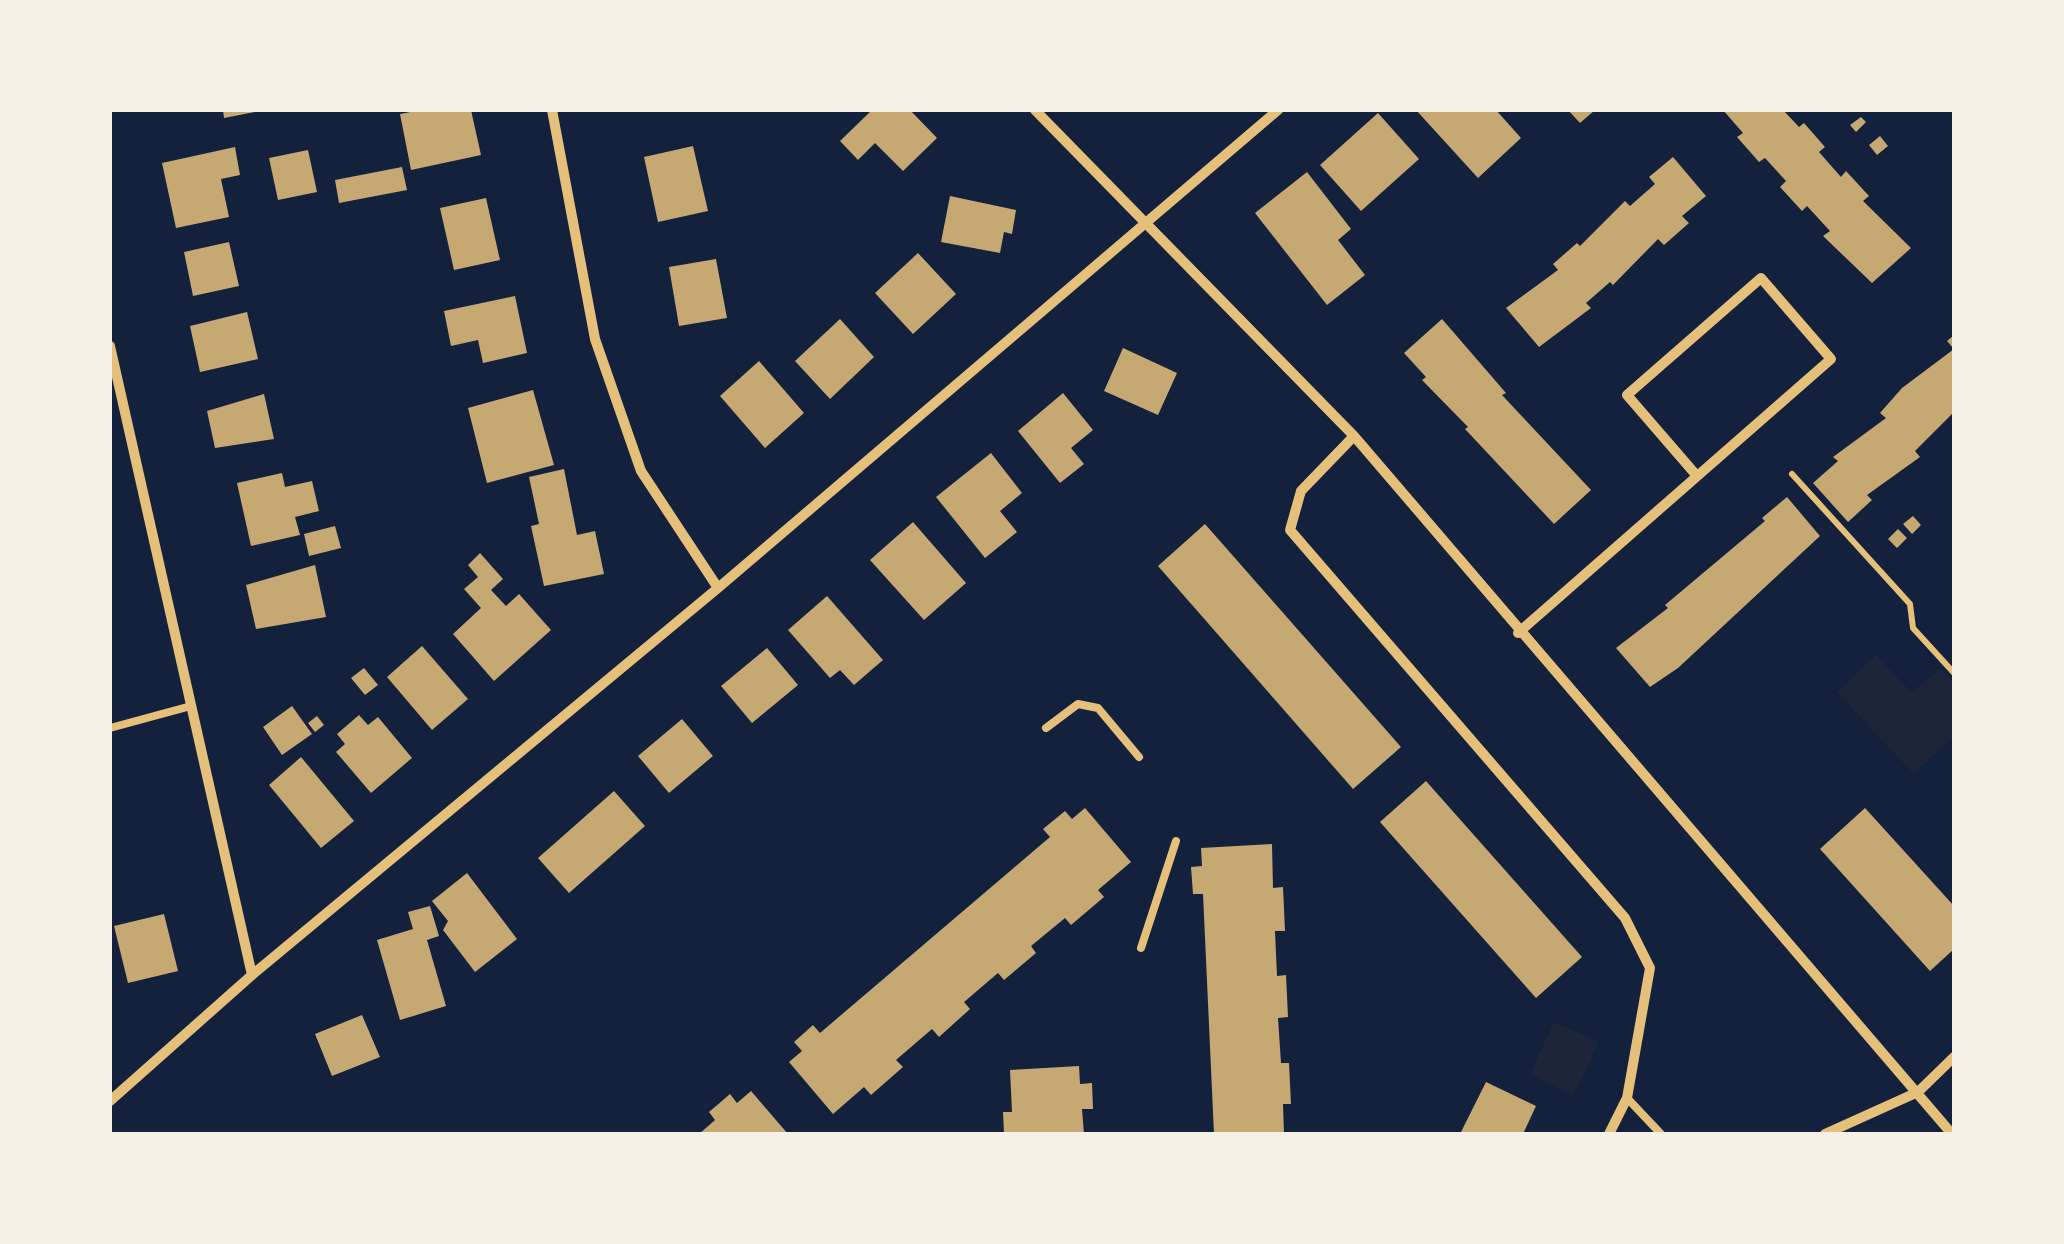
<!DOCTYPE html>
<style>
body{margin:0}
#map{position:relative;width:2064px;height:1244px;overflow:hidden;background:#14213d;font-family:Mulish,sans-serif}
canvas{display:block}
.frame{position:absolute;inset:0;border:112px solid #f6f1e7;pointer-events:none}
</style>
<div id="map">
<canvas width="2064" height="1244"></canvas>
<div class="frame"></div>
</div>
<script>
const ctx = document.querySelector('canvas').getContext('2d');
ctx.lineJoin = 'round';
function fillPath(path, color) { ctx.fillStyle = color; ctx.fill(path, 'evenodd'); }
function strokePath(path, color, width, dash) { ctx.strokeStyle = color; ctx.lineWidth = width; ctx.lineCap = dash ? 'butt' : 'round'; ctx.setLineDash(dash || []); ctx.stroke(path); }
fillPath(new Path2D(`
 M 1876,655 L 1912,693 L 1940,668 L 1954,683 L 1954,736 L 1914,774 L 1837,692 Z
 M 1554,1022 L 1599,1042 L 1573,1096 L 1530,1074 Z`), '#1d2539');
fillPath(new Path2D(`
 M 223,110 L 255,110 L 255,112 L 224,118 Z
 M 421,110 L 471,110 L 481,155 L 411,170 L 400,114 Z
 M 872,110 L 910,110 L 937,138 L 903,171 L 875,143 L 858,160 L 840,141 Z
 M 1416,110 L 1496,110 L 1521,138 L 1478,178 Z
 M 1568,110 L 1595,110 L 1580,123 Z
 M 1723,110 L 1783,110 L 1799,127 L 1804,123 L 1825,147 L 1819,152 L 1841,177 L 1846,171 L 1869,196 L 1863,201 L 1911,248 L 1872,283 L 1823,236 L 1830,231 L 1807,206 L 1802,211 L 1780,187 L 1786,181 L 1765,158 L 1759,162 L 1737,137 L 1743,133 Z
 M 1378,113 L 1419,159 L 1361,211 L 1320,165 Z
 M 1861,117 L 1866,122 L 1856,132 L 1850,125 Z
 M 1880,136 L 1888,146 L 1877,155 L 1869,145 Z
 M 693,146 L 708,211 L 658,222 L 644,157 Z
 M 235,147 L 240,175 L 221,179 L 229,217 L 176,228 L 162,163 Z
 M 308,150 L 317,192 L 278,200 L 269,158 Z
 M 1673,157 L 1706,196 L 1682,216 L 1689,223 L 1664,245 L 1658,239 L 1613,285 L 1610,282 L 1586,303 L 1591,308 L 1539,347 L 1506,308 L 1558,270 L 1553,264 L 1577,243 L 1580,246 L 1625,201 L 1630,206 L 1655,184 L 1649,177 Z
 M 402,167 L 407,190 L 339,203 L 335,180 Z
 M 1307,172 L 1351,229 L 1338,240 L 1365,275 L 1327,305 L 1255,213 Z
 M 950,196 L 1016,210 L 1012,234 L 1004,232 L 1000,253 L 941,242 Z
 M 486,198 L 500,260 L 454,270 L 440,208 Z
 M 229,242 L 239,286 L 193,296 L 184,252 Z
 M 918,253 L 956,294 L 913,334 L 875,293 Z
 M 716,259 L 727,318 L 679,326 L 669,267 Z
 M 515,296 L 527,353 L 483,363 L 478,340 L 451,346 L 444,311 Z
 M 247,312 L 258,359 L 200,372 L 190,326 Z
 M 840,319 L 874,357 L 830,399 L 795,361 Z
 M 1442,319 L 1506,393 L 1502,395 L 1591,490 L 1554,524 L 1465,429 L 1468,427 L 1422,380 L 1426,377 L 1404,353 Z
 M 1954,335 L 1954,412 L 1915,451 L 1920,457 L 1867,495 L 1872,500 L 1848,522 L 1813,483 L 1838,461 L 1833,457 L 1886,418 L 1880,413 L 1902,388 L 1954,349 L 1947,341 Z
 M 1123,348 L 1177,373 L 1158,415 L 1104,391 Z
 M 759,361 L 804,413 L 765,448 L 720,396 Z
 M 533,390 L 554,465 L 487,483 L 468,408 Z
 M 1063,393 L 1093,430 L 1071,448 L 1084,464 L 1060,483 L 1018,431 Z
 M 264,394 L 274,439 L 215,448 L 207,411 Z
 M 991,453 L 1022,493 L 1000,511 L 1017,532 L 985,558 L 936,497 Z
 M 564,469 L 577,535 L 595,531 L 604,574 L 544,586 L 531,526 L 539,524 L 529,477 Z
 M 282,473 L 285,487 L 312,481 L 319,511 L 295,517 L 300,535 L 251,546 L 237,483 Z
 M 1787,497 L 1820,536 L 1678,668 L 1650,687 L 1616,648 L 1668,608 L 1665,605 L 1765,521 L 1762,518 Z
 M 1913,516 L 1921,525 L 1912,534 L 1903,524 Z
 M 913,522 L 966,583 L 924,620 L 870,560 Z
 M 1205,524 L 1401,747 L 1353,789 L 1158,566 Z
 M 335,526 L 341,548 L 309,556 L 304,534 Z
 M 1898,529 L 1907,538 L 1897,548 L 1888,539 Z
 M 480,553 L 503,579 L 491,590 L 506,606 L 519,594 L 551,630 L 494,681 L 453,634 L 481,608 L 464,589 L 478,577 L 468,565 Z
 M 315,565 L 326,617 L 256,629 L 246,585 Z
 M 827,596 L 883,660 L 854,685 L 840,670 L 830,678 L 788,630 Z
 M 422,646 L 468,699 L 432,730 L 387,677 Z
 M 767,648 L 798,685 L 752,723 L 721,686 Z
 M 364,668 L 378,685 L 365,695 L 351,678 Z
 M 292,706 L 312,734 L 282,755 L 263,727 Z
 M 359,715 L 368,725 L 378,717 L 412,758 L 371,793 L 336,752 L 345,744 L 337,734 Z
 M 317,716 L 324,725 L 315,732 L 308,723 Z
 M 682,719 L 713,756 L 669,793 L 638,756 Z
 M 301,757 L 354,821 L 321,848 L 269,785 Z
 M 1426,781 L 1582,957 L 1536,998 L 1380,822 Z
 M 614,791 L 645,826 L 569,893 L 538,858 Z
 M 1085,808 L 1131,862 L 1098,890 L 1104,897 L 1071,925 L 1065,918 L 1031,946 L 1036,953 L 1004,980 L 998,973 L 964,1002 L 970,1009 L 939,1037 L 932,1029 L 896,1060 L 903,1067 L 871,1095 L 864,1087 L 833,1114 L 789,1062 L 802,1051 L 794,1042 L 813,1025 L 820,1033 L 1050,837 L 1043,829 L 1065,811 L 1072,819 Z
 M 1865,808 L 1954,906 L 1954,949 L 1930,971 L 1820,849 Z
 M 1272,844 L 1273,888 L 1283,887 L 1285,931 L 1275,931 L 1277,976 L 1286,975 L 1288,1017 L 1278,1018 L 1281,1063 L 1289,1063 L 1291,1104 L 1283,1104 L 1284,1134 L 1214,1134 L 1203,894 L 1193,894 L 1191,867 L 1202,866 L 1201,848 Z
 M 467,873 L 517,939 L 475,972 L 443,930 L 448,921 L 432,901 Z
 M 430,906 L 439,936 L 427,940 L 446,1006 L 400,1020 L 377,940 L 413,929 L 408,912 Z
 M 164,914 L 178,971 L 128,983 L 114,926 Z
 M 362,1015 L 380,1057 L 332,1076 L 315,1034 Z
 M 1079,1066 L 1080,1084 L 1092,1083 L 1093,1109 L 1082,1109 L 1084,1134 L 1004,1134 L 1003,1112 L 1012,1112 L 1010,1070 Z
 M 1486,1082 L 1536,1106 L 1523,1134 L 1460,1134 Z
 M 751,1091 L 788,1134 L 699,1134 L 715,1120 L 709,1112 L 730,1094 L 737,1103 Z`), '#c6a872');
strokePath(new Path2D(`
 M 1792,474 L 1910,604 L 1913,628 L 1954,673`), '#e5c07b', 6);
strokePath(new Path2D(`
 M 110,728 L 191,706
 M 1046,728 L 1078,704 L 1098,708 L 1139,757
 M 1141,948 L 1176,841
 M 1627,1098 L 1661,1134`), '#e5c07b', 8);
strokePath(new Path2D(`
 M 552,110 L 595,339 L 641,471 L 718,588
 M 1035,110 L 1354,436 L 1952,1134
 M 110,346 L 252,975
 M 1354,436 L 1301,491 L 1290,530 L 1625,918 L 1650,968 L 1627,1098 L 1609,1134
 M 1518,633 L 1831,359 L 1761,278 L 1627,395 L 1697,476
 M 110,1101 L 252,975 L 718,588 L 1278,110
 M 1825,1134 L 1918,1092 L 1954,1057`), '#e5c07b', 10);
</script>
